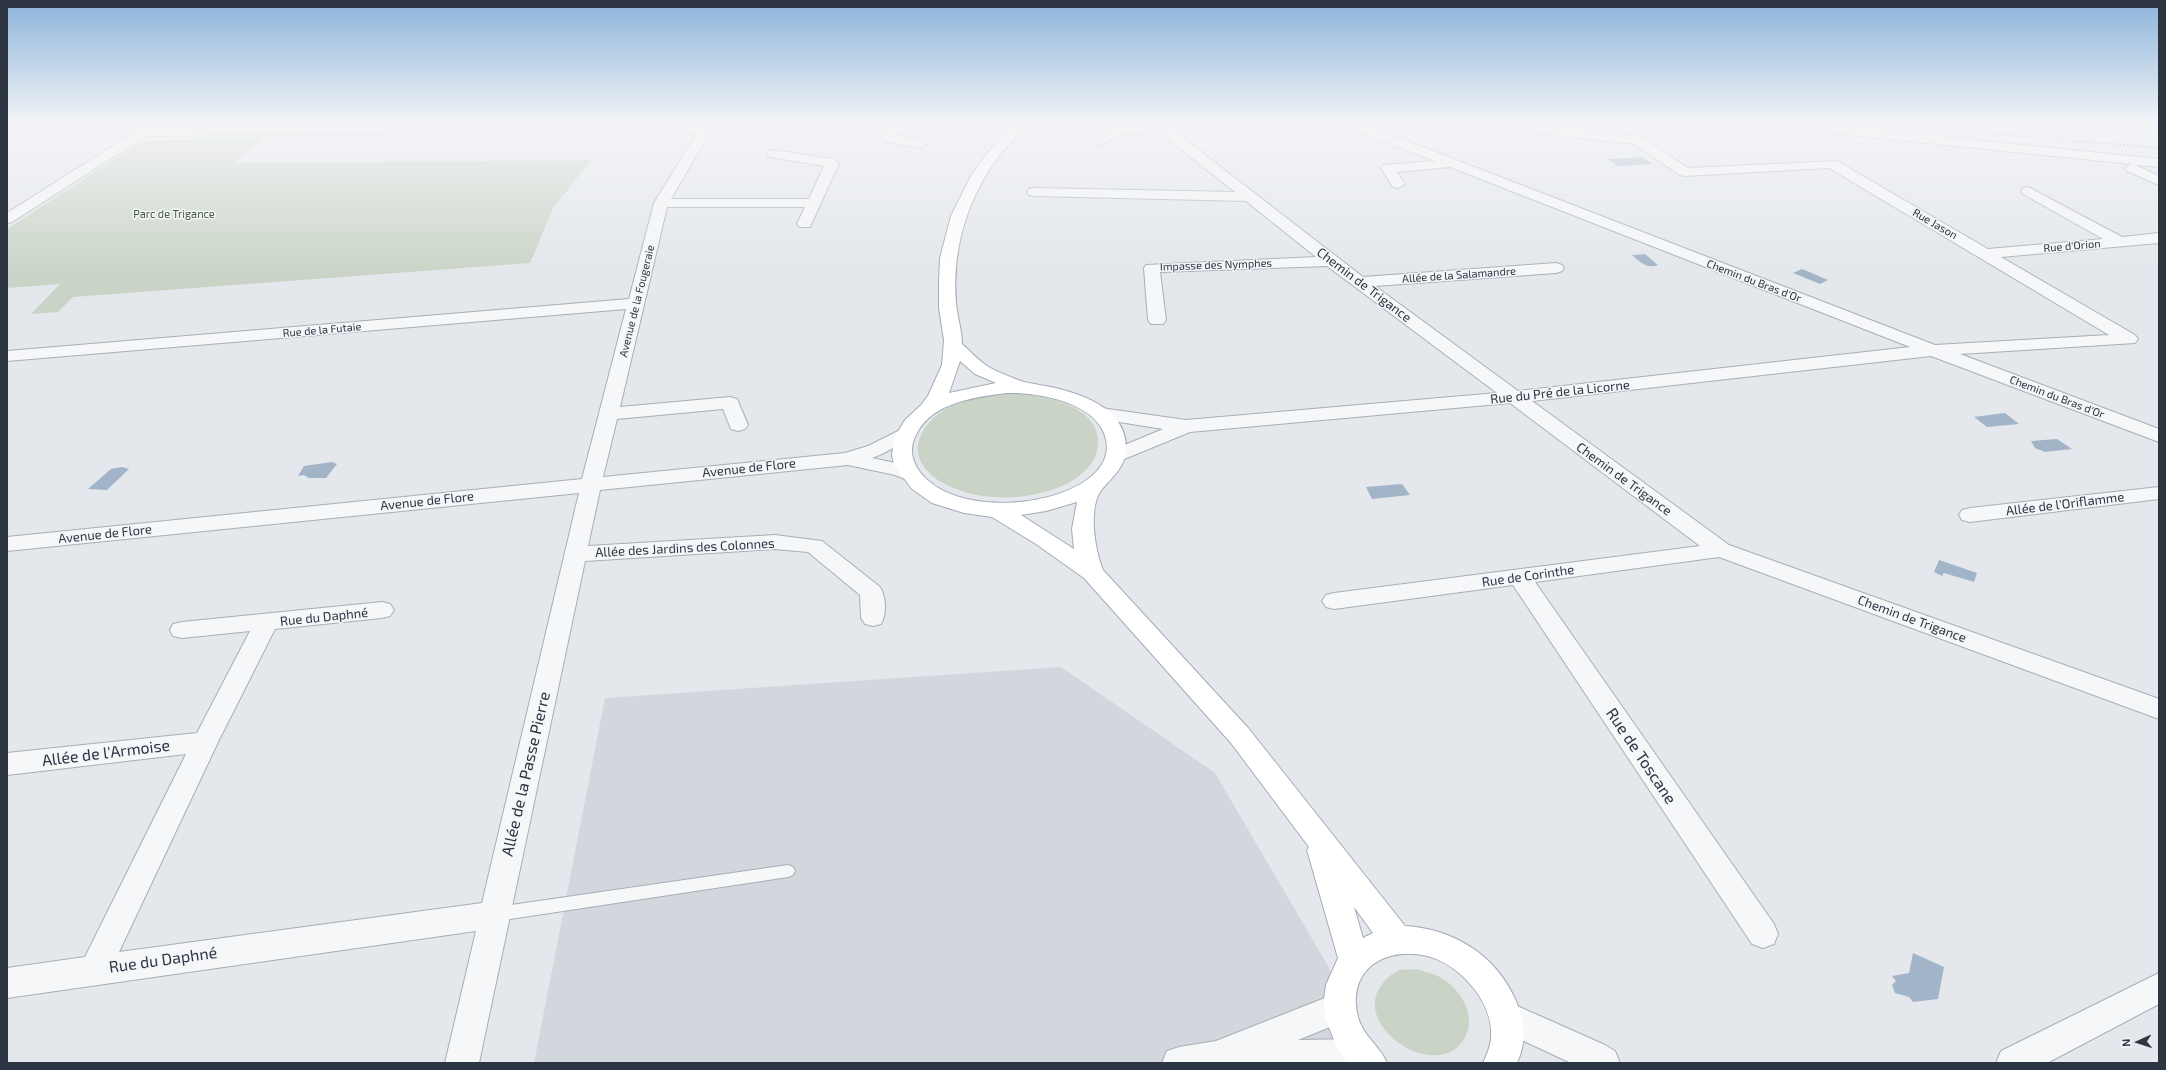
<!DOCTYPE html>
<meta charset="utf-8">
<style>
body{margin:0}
#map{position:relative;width:2166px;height:1070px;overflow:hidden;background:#e4e7eb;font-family:"Exo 2",sans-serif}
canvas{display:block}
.frame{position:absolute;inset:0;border:8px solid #2d3442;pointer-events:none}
.north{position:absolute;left:2118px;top:1022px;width:40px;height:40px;-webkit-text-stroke:3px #f4f5f8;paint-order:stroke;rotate:267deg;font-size:11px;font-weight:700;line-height:16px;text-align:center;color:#2d3442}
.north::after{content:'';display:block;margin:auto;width:14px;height:18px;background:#2d3442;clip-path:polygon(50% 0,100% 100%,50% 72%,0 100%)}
</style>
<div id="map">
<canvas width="2166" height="1070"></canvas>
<div class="frame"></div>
<div class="north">N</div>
</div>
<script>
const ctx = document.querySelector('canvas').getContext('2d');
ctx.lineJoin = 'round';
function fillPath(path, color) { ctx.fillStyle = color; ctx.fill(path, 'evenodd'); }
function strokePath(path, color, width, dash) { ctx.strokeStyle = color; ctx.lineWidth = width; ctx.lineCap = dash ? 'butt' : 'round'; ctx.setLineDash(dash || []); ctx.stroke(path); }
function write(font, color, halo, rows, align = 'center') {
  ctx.font = font + ' "Exo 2",sans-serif'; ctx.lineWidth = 3; ctx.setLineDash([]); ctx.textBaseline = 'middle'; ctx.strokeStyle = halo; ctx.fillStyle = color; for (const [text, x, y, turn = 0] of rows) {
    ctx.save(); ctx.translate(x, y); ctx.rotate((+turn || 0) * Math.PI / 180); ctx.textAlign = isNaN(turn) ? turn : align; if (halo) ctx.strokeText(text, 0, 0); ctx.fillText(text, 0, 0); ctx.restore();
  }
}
fillPath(new Path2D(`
 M 1061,667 L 1215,773 L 1328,966 L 1369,1063 L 534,1063 L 605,698 Z`), '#d2d6dd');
fillPath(new Path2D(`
 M 260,138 L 263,140 L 233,163 L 592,160 L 553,208 L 530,263 L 73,297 L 58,312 L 31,314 L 60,284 L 7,288 L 7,229 L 142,141 Z
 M 1016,393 C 1043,396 1097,404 1098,441 C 1098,448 1097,454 1093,461 C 1070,497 1002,504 965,492 C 949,487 931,479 922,464 C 917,455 916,445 921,435 C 937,401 982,395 1016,393 Z
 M 1415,969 C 1426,972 1437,974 1446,981 C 1469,998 1480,1031 1454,1050 C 1448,1054 1439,1056 1431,1055 C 1399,1054 1357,1014 1383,983 C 1388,977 1394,972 1400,970 C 1405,969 1411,970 1415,969 Z`), '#c9d4c6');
fillPath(new Path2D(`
 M 1643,157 L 1652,164 L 1617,166 L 1608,159 Z
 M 1645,254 L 1658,265 C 1647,269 1641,263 1632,255 Z
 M 1802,269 L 1828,280 L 1820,284 L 1793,273 Z
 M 2005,413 L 2019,424 L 1987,427 L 1974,417 Z
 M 2057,439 L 2072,449 L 2045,452 L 2035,448 L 2031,441 Z
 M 332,462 L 337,464 L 326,478 L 309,478 L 304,475 L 298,476 L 304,466 Z
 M 122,467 L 129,469 L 107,490 L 88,489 L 111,469 Z
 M 1402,484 L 1410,495 L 1372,499 L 1366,487 Z
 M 1939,560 L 1977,573 L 1974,582 L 1944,573 L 1942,576 L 1934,572 Z
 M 1913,953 L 1944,967 L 1938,999 L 1913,1002 L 1909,997 L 1895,993 L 1892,985 L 1896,981 L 1892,976 L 1909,973 Z`), '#a2b4c8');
const lane = new Path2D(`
 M 788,865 L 793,867 L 795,871 L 793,875 L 788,877 L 497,921 L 492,919 L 489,914 L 492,909 L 497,907 Z`);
const street = new Path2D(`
 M 147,124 L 162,124 L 159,128 L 455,124 L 704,125 L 710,132 L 671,199 L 809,199 L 824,166 L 769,157 L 767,154 L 769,151 L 774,150 L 832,159 L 839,163 L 810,227 L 800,227 L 797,224 L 805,207 L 667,207 L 620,407 L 730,397 L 737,399 L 748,425 L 745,429 L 738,431 L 731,429 L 723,409 L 617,419 L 603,477 L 845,453 L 868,446 L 906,427 L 913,429 L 916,433 L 913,437 L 882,454 L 872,458 L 909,466 L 920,475 L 917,479 L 910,481 L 895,475 L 848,465 L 600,490 L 588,546 L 775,535 L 822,541 L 880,587 C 886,596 887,614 881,624 L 873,626 L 865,624 L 861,618 L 860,595 L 808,552 L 775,549 L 585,561 L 479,1063 L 445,1063 L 476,931 L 7,998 L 7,968 L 85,957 L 186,754 L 7,775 L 7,753 L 197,733 L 250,631 L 182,638 L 173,636 L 170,630 L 173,624 L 182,622 L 382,602 L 390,604 L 394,610 L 390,616 L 382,618 L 275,629 L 218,742 L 119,952 L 482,903 L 579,493 L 7,551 L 7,537 L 582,479 L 626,309 L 7,361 L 7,351 L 629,299 L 654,203 L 697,133 L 530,131 L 146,136 L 12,222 L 7,223 L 7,213 Z
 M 891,124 L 904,124 L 896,135 L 926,141 L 928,144 L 921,148 L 884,141 L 882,138 L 884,132 Z
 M 1151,124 L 1165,124 L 1363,277 L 1556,263 L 1562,265 L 1564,268 L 1562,271 L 1556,273 L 1375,286 L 1518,391 L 1910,347 L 1450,167 L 1397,172 L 1405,184 L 1398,188 L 1393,187 L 1381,168 L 1383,165 L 1435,161 L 1346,127 L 1345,124 L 1363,124 L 1935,345 L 2109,335 L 1829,168 L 1685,176 L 1680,175 L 1634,144 L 1516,131 L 1510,127 L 1512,124 L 1525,124 L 1642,137 L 1688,168 L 1837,161 L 1988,249 L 2103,239 L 2023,194 L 2021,191 L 2023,188 L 2028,187 L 2122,237 L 2159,233 L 2159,243 L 2001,257 L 2135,335 L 2138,339 L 2135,343 L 1960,354 L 2159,429 L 2159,442 L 1931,356 L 1532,401 L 1729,545 L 2159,699 L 2159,719 L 1719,557 L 1535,582 L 1774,924 L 1778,934 L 1774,944 L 1763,948 L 1752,944 L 1513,585 L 1334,609 L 1326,607 L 1322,601 L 1326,595 L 1334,593 L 1700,546 L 1510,403 L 1190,432 L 1122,460 L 1115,462 L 1108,460 L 1105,456 L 1108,452 L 1163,429 L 1094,418 L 1091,414 L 1094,410 L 1101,408 L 1186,420 L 1497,393 L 1327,266 L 1160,272 L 1166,320 L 1163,324 L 1151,324 L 1148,320 L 1144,268 L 1146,265 L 1316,257 L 1246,201 L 1034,196 L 1029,195 L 1027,192 L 1029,189 L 1034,188 L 1235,192 L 1158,131 L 1117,136 L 1100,146 L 1093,142 L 1108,130 Z
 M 1775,124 L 1820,124 L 2159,159 L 2159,167 L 2135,165 L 2159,176 L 2159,185 L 2127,171 L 2125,168 L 2131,164 L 1781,128 Z
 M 2159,487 L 2159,499 L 1970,522 L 1962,520 L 1959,515 L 1962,510 L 1970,508 Z
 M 2159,973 L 2159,1004 L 2047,1063 L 1996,1063 L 2001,1051 Z
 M 1340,992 L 1352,996 L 1356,1007 L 1352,1018 L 1298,1040 L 1361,1039 L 1373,1044 L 1378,1055 L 1374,1063 L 1162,1063 L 1167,1051 L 1179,1047 L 1216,1041 Z
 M 1506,1001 L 1605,1045 L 1615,1051 L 1620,1063 L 1571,1063 L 1494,1027 L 1490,1016 L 1494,1005 Z`);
const primary = new Path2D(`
 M 1013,124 L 1026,124 C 1017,137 1004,148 995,161 C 966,203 952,251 956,302 C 957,316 962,330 962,344 C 970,351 978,360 987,366 C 997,372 1013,378 1024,382 C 1032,384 1042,385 1051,387 C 1083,394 1127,409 1126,449 C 1126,465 1113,477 1103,488 C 1087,506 1095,550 1103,570 L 1249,729 L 1405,926 C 1454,929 1496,955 1516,1001 C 1525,1023 1527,1041 1517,1063 L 1483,1063 C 1488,1052 1492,1043 1491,1031 C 1490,997 1455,960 1422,955 C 1380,948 1347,973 1358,1017 C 1363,1036 1380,1046 1387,1063 L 1347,1063 L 1336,1045 L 1325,1017 L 1324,999 L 1326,985 L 1338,958 L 1307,850 L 1309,847 L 1231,743 L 1084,578 L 1036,544 L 992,517 L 964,513 L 932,503 L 912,489 L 894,465 L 892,455 L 894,438 L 905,420 L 921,405 L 928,396 L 942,365 L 944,340 L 939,308 L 939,280 L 940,258 L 951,216 L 971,176 L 986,155 ZM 960,361 L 975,374 L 996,383 L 949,393 ZM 1007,393 C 1036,392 1087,401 1102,429 C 1138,497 966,532 920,472 C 911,460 909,447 917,433 C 933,402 976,397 1007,393 ZM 1077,502 L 1072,529 L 1074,549 L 1021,515 L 1046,511 ZM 1354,907 L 1373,933 L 1363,938 Z`);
strokePath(lane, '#a9aeb5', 2);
strokePath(street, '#a9aeb5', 2);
strokePath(primary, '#a4abb6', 2);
fillPath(lane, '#f6f7f9');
fillPath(street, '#f6f7f9');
fillPath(primary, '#fff');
strokePath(new Path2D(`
 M 1872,124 L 2159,148`), '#7e8693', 2, [1.5, 2.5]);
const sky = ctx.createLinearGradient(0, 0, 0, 274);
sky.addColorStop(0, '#8cb4db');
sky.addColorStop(0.45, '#f3f4f6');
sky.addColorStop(1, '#f3f4f600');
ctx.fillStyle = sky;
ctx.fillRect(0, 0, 2166, 274);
write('11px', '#415d3b', '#f4f5f8', [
 ["Parc de Trigance",174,214]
]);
write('11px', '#2d3442', '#f4f5f8', [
 ["Rue Jason",1935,224,30],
 ["Rue d'Orion",2072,246,-5],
 ["Impasse des Nymphes",1216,265,-2],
 ["Allée de la Salamandre",1459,275,-4],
 ["Chemin du Bras d'Or",1754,281,21],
 ["Avenue de la Fougeraie",637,301,-76],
 ["Rue de la Futaie",322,330,-5],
 ["Chemin du Bras d'Or",2057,397,21]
]);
write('13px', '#2d3442', '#f4f5f8', [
 ["Chemin de Trigance",1364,285,37],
 ["Rue du Pré de la Licorne",1560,392,-6],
 ["Avenue de Flore",749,468,-6],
 ["Chemin de Trigance",1624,479,36],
 ["Avenue de Flore",427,501,-6],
 ["Allée de l'Oriflamme",2065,504,-7],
 ["Avenue de Flore",105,534,-6],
 ["Allée des Jardins des Colonnes",685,548,-3],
 ["Rue de Corinthe",1528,576,-8],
 ["Rue du Daphné",324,617,-6],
 ["Chemin de Trigance",1912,619,20]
]);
write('16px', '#2d3442', '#f4f5f8', [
 ["Allée de l'Armoise",106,753,-7],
 ["Rue de Toscane",1641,756,56],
 ["Allée de la Passe Pierre",526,774,-77],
 ["Rue du Daphné",163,960,-8]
]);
</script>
